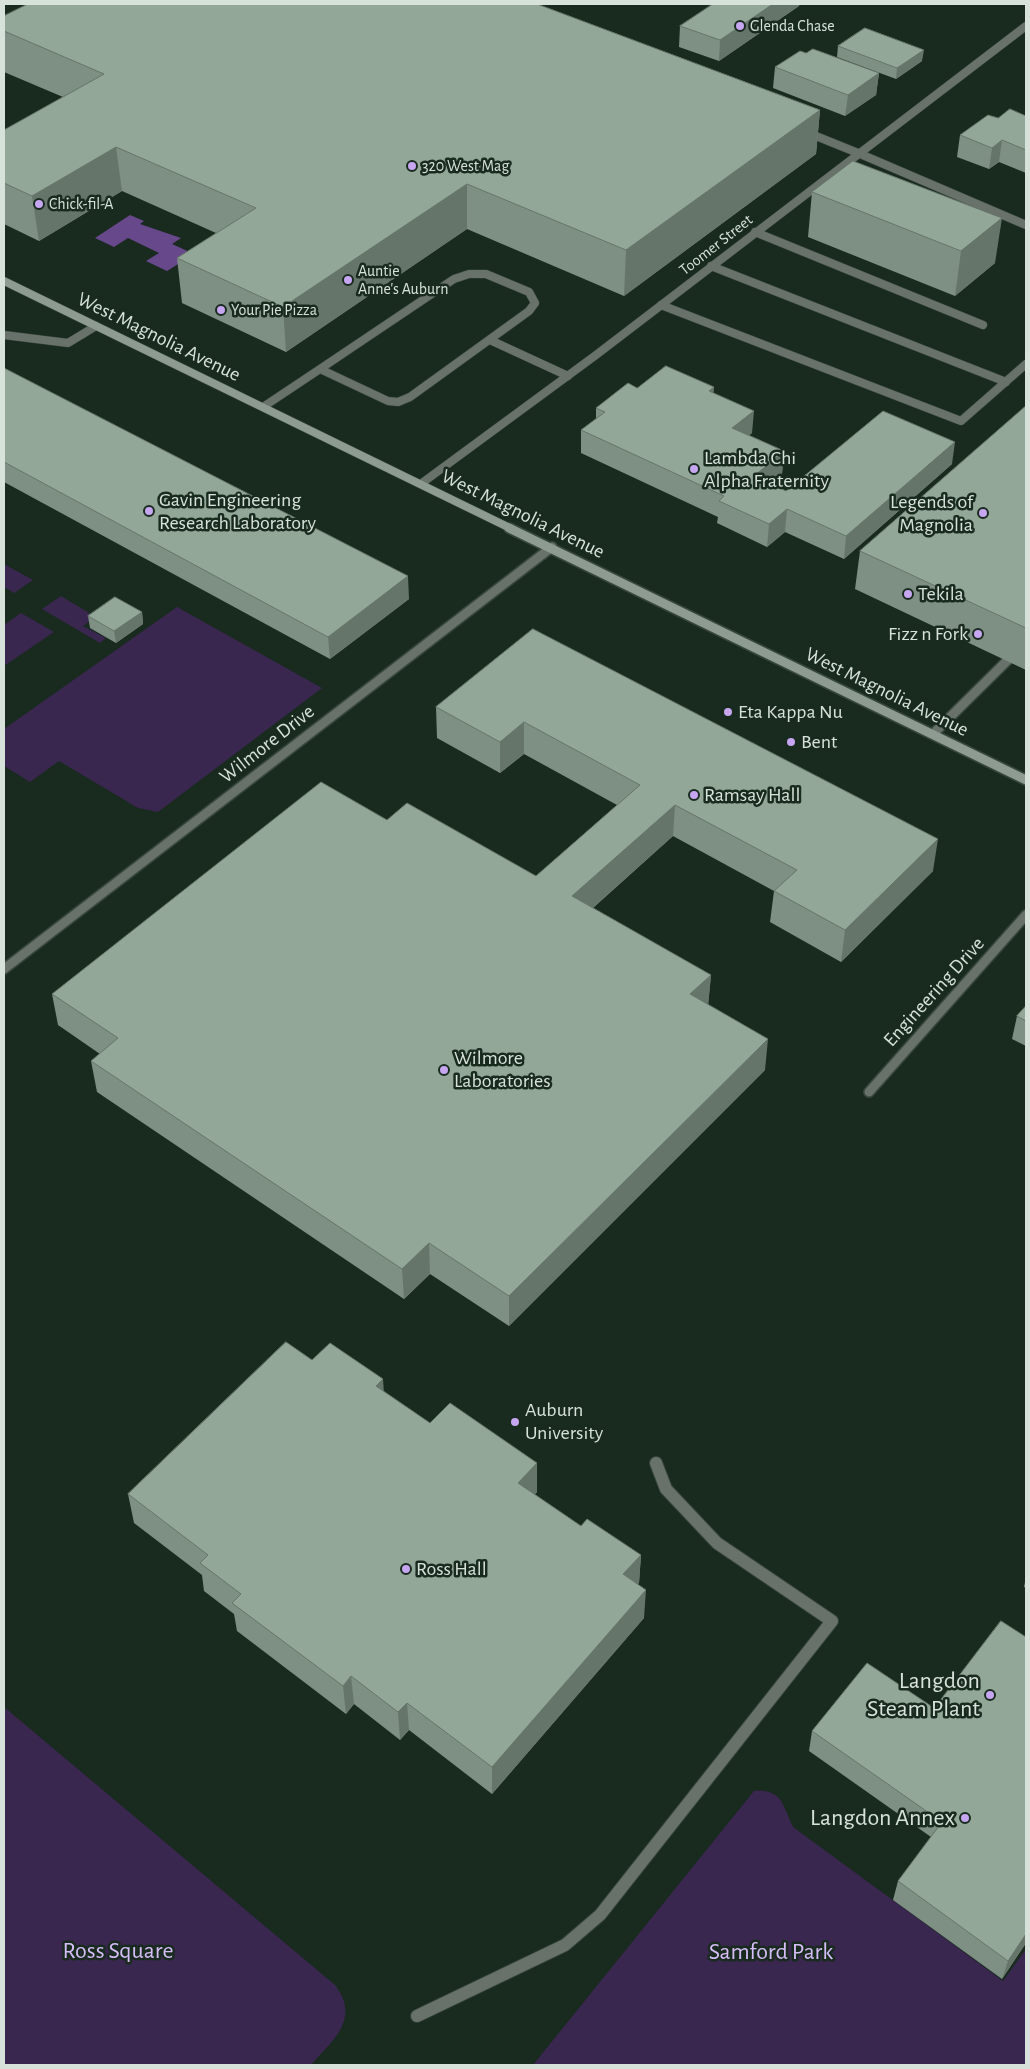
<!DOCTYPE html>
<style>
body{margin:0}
#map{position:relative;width:1030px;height:2069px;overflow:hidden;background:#192a1f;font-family:"Alegreya Sans",sans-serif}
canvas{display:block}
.frame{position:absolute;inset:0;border:5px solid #d7e2da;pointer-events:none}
</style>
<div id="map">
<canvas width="1030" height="2069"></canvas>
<div class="frame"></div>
</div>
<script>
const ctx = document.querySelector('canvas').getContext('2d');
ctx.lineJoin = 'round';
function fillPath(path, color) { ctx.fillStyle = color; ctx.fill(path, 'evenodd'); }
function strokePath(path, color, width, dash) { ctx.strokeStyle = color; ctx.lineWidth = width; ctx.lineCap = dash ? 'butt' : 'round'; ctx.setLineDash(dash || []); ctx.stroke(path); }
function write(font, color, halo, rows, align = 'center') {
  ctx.font = font + ' "Alegreya Sans",sans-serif'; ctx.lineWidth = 5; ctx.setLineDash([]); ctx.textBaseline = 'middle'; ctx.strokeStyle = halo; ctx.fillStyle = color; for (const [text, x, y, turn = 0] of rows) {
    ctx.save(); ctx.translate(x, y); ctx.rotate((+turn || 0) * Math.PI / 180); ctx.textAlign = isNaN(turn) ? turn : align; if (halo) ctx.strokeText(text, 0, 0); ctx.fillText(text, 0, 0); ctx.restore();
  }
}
fillPath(new Path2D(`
 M 4,564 L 33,580 L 14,593 L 4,587 Z
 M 61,596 L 96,617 L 83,626 L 106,638 L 100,643 L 42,609 Z
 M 177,607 L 322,688 L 158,812 L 138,808 L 59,761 L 30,782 L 4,766 L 4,729 Z
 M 21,613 L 54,632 L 4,666 L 4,625 Z
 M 4,1707 L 335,1985 C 361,2019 333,2040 311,2065 L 4,2065 Z
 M 754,1791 C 782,1788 783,1806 793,1827 L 1003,1981 L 1026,1949 L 1026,2065 L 533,2065 Z`), '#3a274f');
fillPath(new Path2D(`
 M 130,215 L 144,221 L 140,224 L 181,238 L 172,244 L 194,254 L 167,271 L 146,261 L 159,253 L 128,238 L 114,247 L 95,238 Z`), '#67488b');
const laneFar2 = new Path2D(`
 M 858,153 L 1026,225
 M 755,232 L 983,325
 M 711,266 L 1006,382
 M 469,274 L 486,274 L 529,292 L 535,303 L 529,311 L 410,397 L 398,402 L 388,401 L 320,369 L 454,279 Z
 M 661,305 L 961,421 L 1026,364
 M 4,335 L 68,343 L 96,326
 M 490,340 L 568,376
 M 263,407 L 320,369`);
const laneFar1 = new Path2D(`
 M 933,734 L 1026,642
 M 4,969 L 552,547
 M 869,1092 L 1026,915`);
const lane = new Path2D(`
 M 417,2016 L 565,1945 L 600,1915 L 832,1621 L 717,1543 L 666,1489 L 656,1463`);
const street = new Path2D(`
 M 806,132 L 858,153
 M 422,483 L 596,355 L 1026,26`);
const secondaryFar1 = new Path2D(`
 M 4,281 L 512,529`);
const secondary = new Path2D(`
 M 509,528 L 1026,780`);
strokePath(laneFar2, '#37473d', 9);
strokePath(laneFar1, '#37473d', 12);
strokePath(lane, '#37473d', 14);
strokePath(street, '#37473d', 9);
strokePath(secondaryFar1, '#37473d', 9);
strokePath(secondary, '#37473d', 12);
strokePath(laneFar2, '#68716a', 8);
strokePath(laneFar1, '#68716a', 9);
strokePath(lane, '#68716a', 12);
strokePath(street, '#68716a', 8);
strokePath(secondaryFar1, '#8e9b91', 8);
strokePath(secondary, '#8e9b91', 9);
fillPath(new Path2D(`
 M 799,6 L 719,61 L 679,47 L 680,26 Z
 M 4,16 L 820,110 L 816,154 L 624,296 L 467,229 L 286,352 L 182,303 L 177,258 L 216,233 L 122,191 L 39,241 L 4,224 L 4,130 L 63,97 L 4,72 Z
 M 838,46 L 922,61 L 896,79 L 837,57 Z
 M 806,53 L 879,73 L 876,95 L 845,116 L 773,88 L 775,67 Z
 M 1026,116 L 1026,173 L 999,162 L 989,169 L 957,157 L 960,135 Z
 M 812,192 L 995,263 L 955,296 L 808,237 Z
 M 4,368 L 409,599 L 330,659 L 4,482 Z
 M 714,387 L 713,393 L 752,433 L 749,435 L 784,451 L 782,474 L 770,484 L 786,491 L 952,464 L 844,559 L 785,532 L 767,547 L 717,523 L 718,517 L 581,453 L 581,430 L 596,419 L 596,408 L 637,388 Z
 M 1026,406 L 1026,670 L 855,589 L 860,551 Z
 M 142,612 L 143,624 L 116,643 L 90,628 L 88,616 Z
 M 533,629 L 933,871 L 841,962 L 770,922 L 774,891 L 673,836 L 593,908 L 711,975 L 708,1005 L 765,1070 L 509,1326 L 430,1274 L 404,1299 L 97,1092 L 91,1061 L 100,1054 L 58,1025 L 52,994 L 387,820 L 536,876 L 617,805 L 524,754 L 500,773 L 437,738 L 436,707 Z
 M 1026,1006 L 1026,1046 L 1012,1039 L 1017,1016 Z
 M 312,1360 L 384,1392 L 430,1423 L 537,1463 L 537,1492 L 534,1495 L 581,1526 L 641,1555 L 639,1583 L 638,1584 L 644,1618 L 492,1794 L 409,1730 L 400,1740 L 354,1704 L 346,1714 L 237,1631 L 234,1614 L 204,1591 L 202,1575 L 134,1523 L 128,1494 Z
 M 1026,1577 L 1026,1588 L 1024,1587 Z
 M 1026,1637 L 1026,1943 L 1002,1979 L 893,1900 L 898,1881 L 931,1837 L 809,1751 L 812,1731 L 934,1708 Z`), '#7e9083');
fillPath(new Path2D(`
 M 773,4 L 800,4 L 799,6 L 719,61 L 720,40 Z
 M 924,50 L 922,61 L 896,79 L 897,68 Z
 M 879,73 L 876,95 L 845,116 L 848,95 Z
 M 820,110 L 816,154 L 624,296 L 626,250 Z
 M 1002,140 L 999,162 L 989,169 L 992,148 Z
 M 116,147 L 122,191 L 39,241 L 32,196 Z
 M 467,184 L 467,229 L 286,352 L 283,307 Z
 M 1002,218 L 995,263 L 955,296 L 961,251 Z
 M 714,387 L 712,409 L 709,391 Z
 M 754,411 L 752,433 L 731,450 L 732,428 Z
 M 955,442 L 952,464 L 844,559 L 846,536 Z
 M 784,451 L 782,474 L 752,498 L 754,476 Z
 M 787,509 L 785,532 L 767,547 L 769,524 Z
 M 408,576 L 409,599 L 330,659 L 328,637 Z
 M 142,612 L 143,624 L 116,643 L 114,631 Z
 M 524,722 L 524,754 L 500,773 L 500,742 Z
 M 675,805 L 673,836 L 571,927 L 572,896 Z
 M 938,839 L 933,871 L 841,962 L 845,930 Z
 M 711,975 L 708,1007 L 690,994 Z
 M 768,1039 L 765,1070 L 509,1326 L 509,1296 Z
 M 429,1243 L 430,1274 L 404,1299 L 402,1269 Z
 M 383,1379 L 385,1408 L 376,1386 Z
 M 537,1463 L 537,1492 L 518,1512 L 518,1483 Z
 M 641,1555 L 639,1583 L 622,1603 L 623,1574 Z
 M 646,1590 L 644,1618 L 492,1794 L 492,1767 Z
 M 351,1676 L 354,1704 L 346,1714 L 343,1686 Z
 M 407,1703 L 409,1730 L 400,1740 L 398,1712 Z
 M 1026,1934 L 1026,1943 L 1002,1979 L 1008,1961 Z`), '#66756a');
const building = new Path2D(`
 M 28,4 L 537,4 L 820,110 L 626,250 L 467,184 L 283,307 L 177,258 L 256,208 L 116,147 L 32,196 L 4,183 L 4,130 L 104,74 L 4,31 L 4,16 Z
 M 713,4 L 773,4 L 720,40 L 680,26 Z
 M 865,28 L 924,50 L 897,68 L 838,46 Z
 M 813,49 L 879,73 L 848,95 L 775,67 L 800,51 L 806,53 Z
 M 1010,109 L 1026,116 L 1026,150 L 1002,140 L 992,148 L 960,135 L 988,115 L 998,118 Z
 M 853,161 L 1002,218 L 961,251 L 812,192 Z
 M 666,366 L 714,387 L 709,391 L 754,411 L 732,428 L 784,451 L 754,476 L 786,491 L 883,411 L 955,442 L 846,536 L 787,509 L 769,524 L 719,501 L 724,496 L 581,430 L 605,412 L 596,408 L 628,383 L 637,388 Z
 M 4,368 L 408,576 L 328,637 L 4,462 Z
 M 1026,406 L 1026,628 L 860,551 Z
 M 115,597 L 142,612 L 114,631 L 88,616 Z
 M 533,629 L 938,839 L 845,930 L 774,891 L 797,870 L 675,805 L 572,896 L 711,975 L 690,994 L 768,1039 L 509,1296 L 429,1243 L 402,1269 L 91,1061 L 118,1038 L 52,994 L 321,782 L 387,820 L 407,803 L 536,876 L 640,785 L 524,722 L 500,742 L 436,707 Z
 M 1026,1006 L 1026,1021 L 1017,1016 Z
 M 286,1342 L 312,1360 L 330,1343 L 383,1379 L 376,1386 L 430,1423 L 450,1403 L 537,1463 L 518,1483 L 581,1526 L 587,1519 L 641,1555 L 623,1574 L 646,1590 L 492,1767 L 407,1703 L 398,1712 L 351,1676 L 343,1686 L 232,1603 L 241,1594 L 200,1563 L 208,1555 L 128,1494 Z
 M 1001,1621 L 1026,1637 L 1026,1934 L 1008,1961 L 898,1881 L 942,1822 L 812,1731 L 867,1663 L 934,1708 Z`);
fillPath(building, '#92a798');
strokePath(building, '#66756a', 1);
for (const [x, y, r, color] of [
 [740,26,5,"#c6a6f0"],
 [412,166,5,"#c6a6f0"],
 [39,204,5,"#c6a6f0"],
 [348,280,5,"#c6a6f0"],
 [221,310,5,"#c6a6f0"],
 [694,469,5,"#c6a6f0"],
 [149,511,5,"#c6a6f0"],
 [983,513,5,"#c6a6f0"],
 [908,594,5,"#c6a6f0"],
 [978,634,5,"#c6a6f0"],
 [728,712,5,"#c6a6f0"],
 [791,742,5,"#c6a6f0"],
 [694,795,5,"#c6a6f0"],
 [444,1070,5,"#c6a6f0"],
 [515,1422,5,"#c6a6f0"],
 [406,1569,5,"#c6a6f0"],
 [990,1695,5,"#c6a6f0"],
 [965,1818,5,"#c6a6f0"]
]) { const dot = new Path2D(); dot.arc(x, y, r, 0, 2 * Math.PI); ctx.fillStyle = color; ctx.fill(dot); strokePath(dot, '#192a1f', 2); }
write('16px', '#d7e2da', '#192a1f', [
 ["Glenda Chase",750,26],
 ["320 West Mag",422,166],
 ["Chick-fil-A",49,204],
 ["Auntie",358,271],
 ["Anne's Auburn",358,289],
 ["Your Pie Pizza",231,310]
], 'left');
write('16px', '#d7e2da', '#192a1f', [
 ["Toomer Street",716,245,-38]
]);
write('20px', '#d7e2da', '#192a1f', [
 ["West Magnolia Avenue",159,337,26],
 ["West Magnolia Avenue",523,514,26],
 ["West Magnolia Avenue",887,692,26],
 ["Wilmore Drive",267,744,-38],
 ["Engineering Drive",934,992,-48]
]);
write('20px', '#d7e2da', '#192a1f', [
 ["Lambda Chi",704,458],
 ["Alpha Fraternity",704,481],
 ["Gavin Engineering",159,500],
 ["Research Laboratory",159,523],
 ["Legends of",973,502,"right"],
 ["Magnolia",973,525,"right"],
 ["Tekila",918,594],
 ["Fizz n Fork",968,634,"right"],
 ["Eta Kappa Nu",738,712],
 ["Bent",801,742],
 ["Ramsay Hall",704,795],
 ["Wilmore",454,1058],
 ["Laboratories",454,1081],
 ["Auburn",525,1410],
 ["University",525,1433],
 ["Ross Hall",416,1569]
], 'left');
write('24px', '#d7e2da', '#192a1f', [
 ["Langdon",980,1681],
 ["Steam Plant",980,1709],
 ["Langdon Annex",955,1818]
], 'right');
write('24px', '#d5bdf7', '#192a1f', [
 ["Ross Square",118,1951],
 ["Samford Park",771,1952]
]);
</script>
